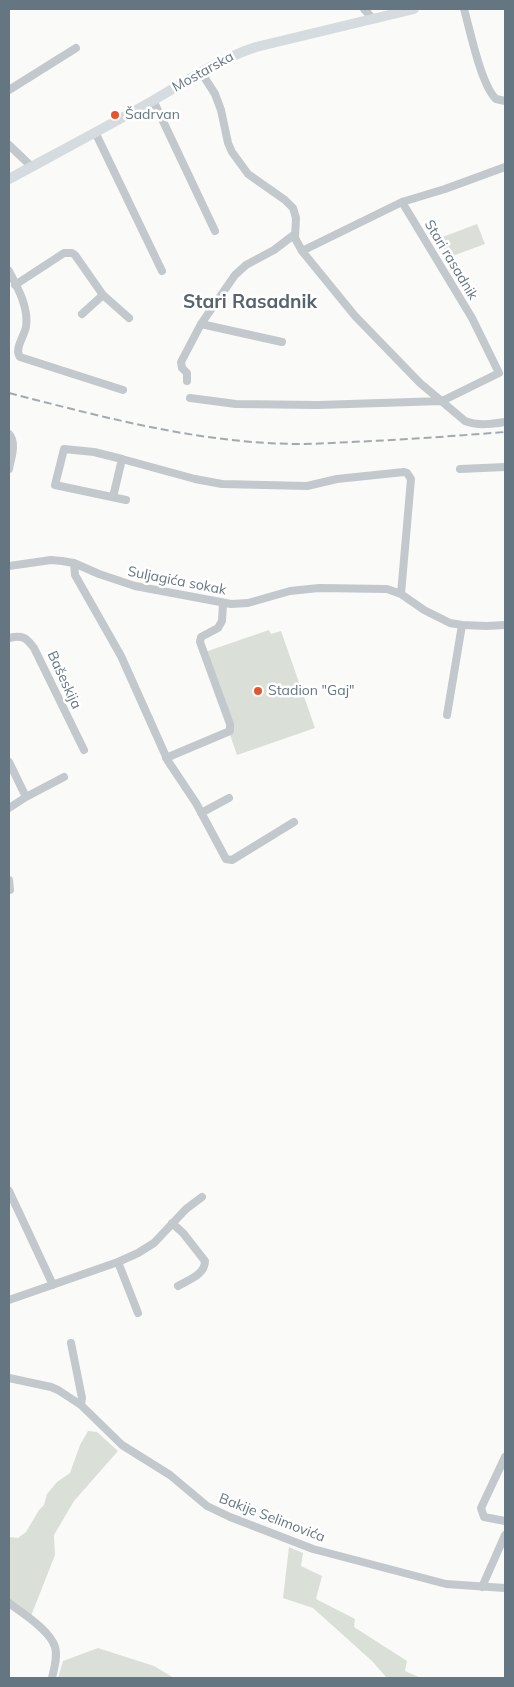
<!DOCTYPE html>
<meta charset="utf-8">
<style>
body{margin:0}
#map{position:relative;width:514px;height:1687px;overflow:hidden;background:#fafaf8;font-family:Mulish,sans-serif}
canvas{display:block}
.frame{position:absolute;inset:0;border:10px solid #657683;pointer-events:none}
</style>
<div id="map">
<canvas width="514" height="1687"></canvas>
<div class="frame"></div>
</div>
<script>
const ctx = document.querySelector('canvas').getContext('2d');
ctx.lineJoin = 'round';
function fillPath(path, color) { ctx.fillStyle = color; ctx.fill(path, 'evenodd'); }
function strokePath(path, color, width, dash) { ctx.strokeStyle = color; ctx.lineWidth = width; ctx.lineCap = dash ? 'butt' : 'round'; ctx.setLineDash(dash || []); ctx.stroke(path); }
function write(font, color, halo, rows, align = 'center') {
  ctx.font = font + ' Mulish,sans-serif'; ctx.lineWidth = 5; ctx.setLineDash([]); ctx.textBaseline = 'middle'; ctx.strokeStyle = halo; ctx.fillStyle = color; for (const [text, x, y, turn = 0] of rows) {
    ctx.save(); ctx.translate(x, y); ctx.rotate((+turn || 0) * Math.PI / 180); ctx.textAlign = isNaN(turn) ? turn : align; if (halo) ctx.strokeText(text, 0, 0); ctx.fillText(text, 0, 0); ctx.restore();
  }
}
fillPath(new Path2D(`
 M 477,224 L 485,244 L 447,258 L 440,238 Z
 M 269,630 L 271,634 L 281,631 L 315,728 L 237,755 L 202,653 Z
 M 88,1431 L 97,1432 L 118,1451 L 74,1501 L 54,1535 L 55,1555 L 31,1616 L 9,1607 L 9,1537 L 18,1538 L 26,1532 L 39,1510 L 44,1505 L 47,1494 L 57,1482 L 70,1473 L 80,1445 Z
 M 289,1547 L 303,1553 L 301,1566 L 322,1576 L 316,1599 L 355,1619 L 354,1627 L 407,1661 L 405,1671 L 421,1678 L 387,1678 L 372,1661 L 313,1608 L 283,1598 Z
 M 98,1648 L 154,1666 L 174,1678 L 58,1678 L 63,1661 Z`), '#dadfd7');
strokePath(new Path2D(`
 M 364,9 L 373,19
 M 464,9 C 470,30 481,85 496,99 L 505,101
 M 201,72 L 215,94 L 221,110 L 228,143 L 232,152 L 248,174 L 285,200 L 293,208 L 296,218 L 295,238 L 302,251 L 355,316 L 420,383 L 465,421 C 478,426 492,424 505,422
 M 9,90 L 76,48
 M 153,100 L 215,231
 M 95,132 L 162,271
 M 9,145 L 32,167
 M 402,202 L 445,189 L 505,167
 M 9,271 C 18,288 29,308 26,327 C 24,337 14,349 20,357 L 123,390
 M 15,285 L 64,253 L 72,253 L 75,255 L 103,295 L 82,314
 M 103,295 L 129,318
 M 201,324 L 282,342
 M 187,381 L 187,373 L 182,368 L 181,362 L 201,324 L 235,275 L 246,265 L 274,250 L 295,234
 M 190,398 L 236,404 L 318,405 L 442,401 L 499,373 L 472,318 L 402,202 L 302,251
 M 9,434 C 17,443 11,458 9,469
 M 122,459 L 94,452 L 64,449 L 55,485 L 126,500
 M 460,469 L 505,467
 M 113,497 L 122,459 L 195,479 L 222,484 L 307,486 L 337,479 L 404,472 L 407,473 L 411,479 L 401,594
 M 74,563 L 75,575 L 121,656 L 168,761 L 196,803 L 226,859 L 232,860 L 294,822
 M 9,566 L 51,560 L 62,561 L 74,563 L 99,574 L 135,586 L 231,604 L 248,603 L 290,591 L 319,588 L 387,589 L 401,594 L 424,610 L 450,623 L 462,625 L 487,626 L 505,625
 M 9,638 C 22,635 26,637 34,648 L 84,750
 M 447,715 L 462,625
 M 166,758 L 230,731 L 230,724 L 200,642 L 201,637 L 218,628 L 222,621 L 223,603
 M 9,762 L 26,797 L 9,808
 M 26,797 L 64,777
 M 201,813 L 229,798
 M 9,880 L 10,890
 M 9,1191 L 53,1285
 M 172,1223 L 183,1233 L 205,1261 C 205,1275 188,1280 178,1286
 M 118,1262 L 138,1313
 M 9,1300 L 118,1262 L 138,1253 L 154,1243 L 186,1209 L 202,1197
 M 71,1343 L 82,1398 L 81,1405
 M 9,1378 L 51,1387 L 58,1390 L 81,1405 L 122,1445 L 170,1475 L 207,1506 L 230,1517 L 313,1549 L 446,1584 L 505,1588
 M 505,1457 L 481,1508 L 484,1517 L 505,1521
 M 482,1587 L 505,1535
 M 9,1603 C 22,1613 50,1630 55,1647 C 58,1656 54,1669 52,1678`), '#c3c8cc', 8);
strokePath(new Path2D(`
 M 9,179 C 57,153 106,127 154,100 C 188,80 219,59 256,47 L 414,9`), '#d6dbdf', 10);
strokePath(new Path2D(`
 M 9,393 C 103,417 198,443 296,444 C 314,444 332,443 350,442 C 402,440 453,436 505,432`), '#a2aab0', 2, [8, 4]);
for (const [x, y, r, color] of [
 [115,115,5,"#e4572e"],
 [258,691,5,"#e4572e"]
]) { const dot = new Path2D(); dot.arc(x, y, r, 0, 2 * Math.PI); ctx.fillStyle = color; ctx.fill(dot); strokePath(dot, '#fff', 2); }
write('14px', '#657683', '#fff', [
 ["Mostarska",203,72,-29],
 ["Stari rasadnik",451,260,59],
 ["Suljagića sokak",177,581,11],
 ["Bašeskija",64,680,65],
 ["Bakije Selimovića",272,1518,21]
]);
write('14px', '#657683', '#fff', [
 ["Šadrvan",125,115],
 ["Stadion \"Gaj\"",268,691]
], 'left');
write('bold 19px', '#57646e', '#fff', [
 ["Stari Rasadnik",250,302]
]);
</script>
